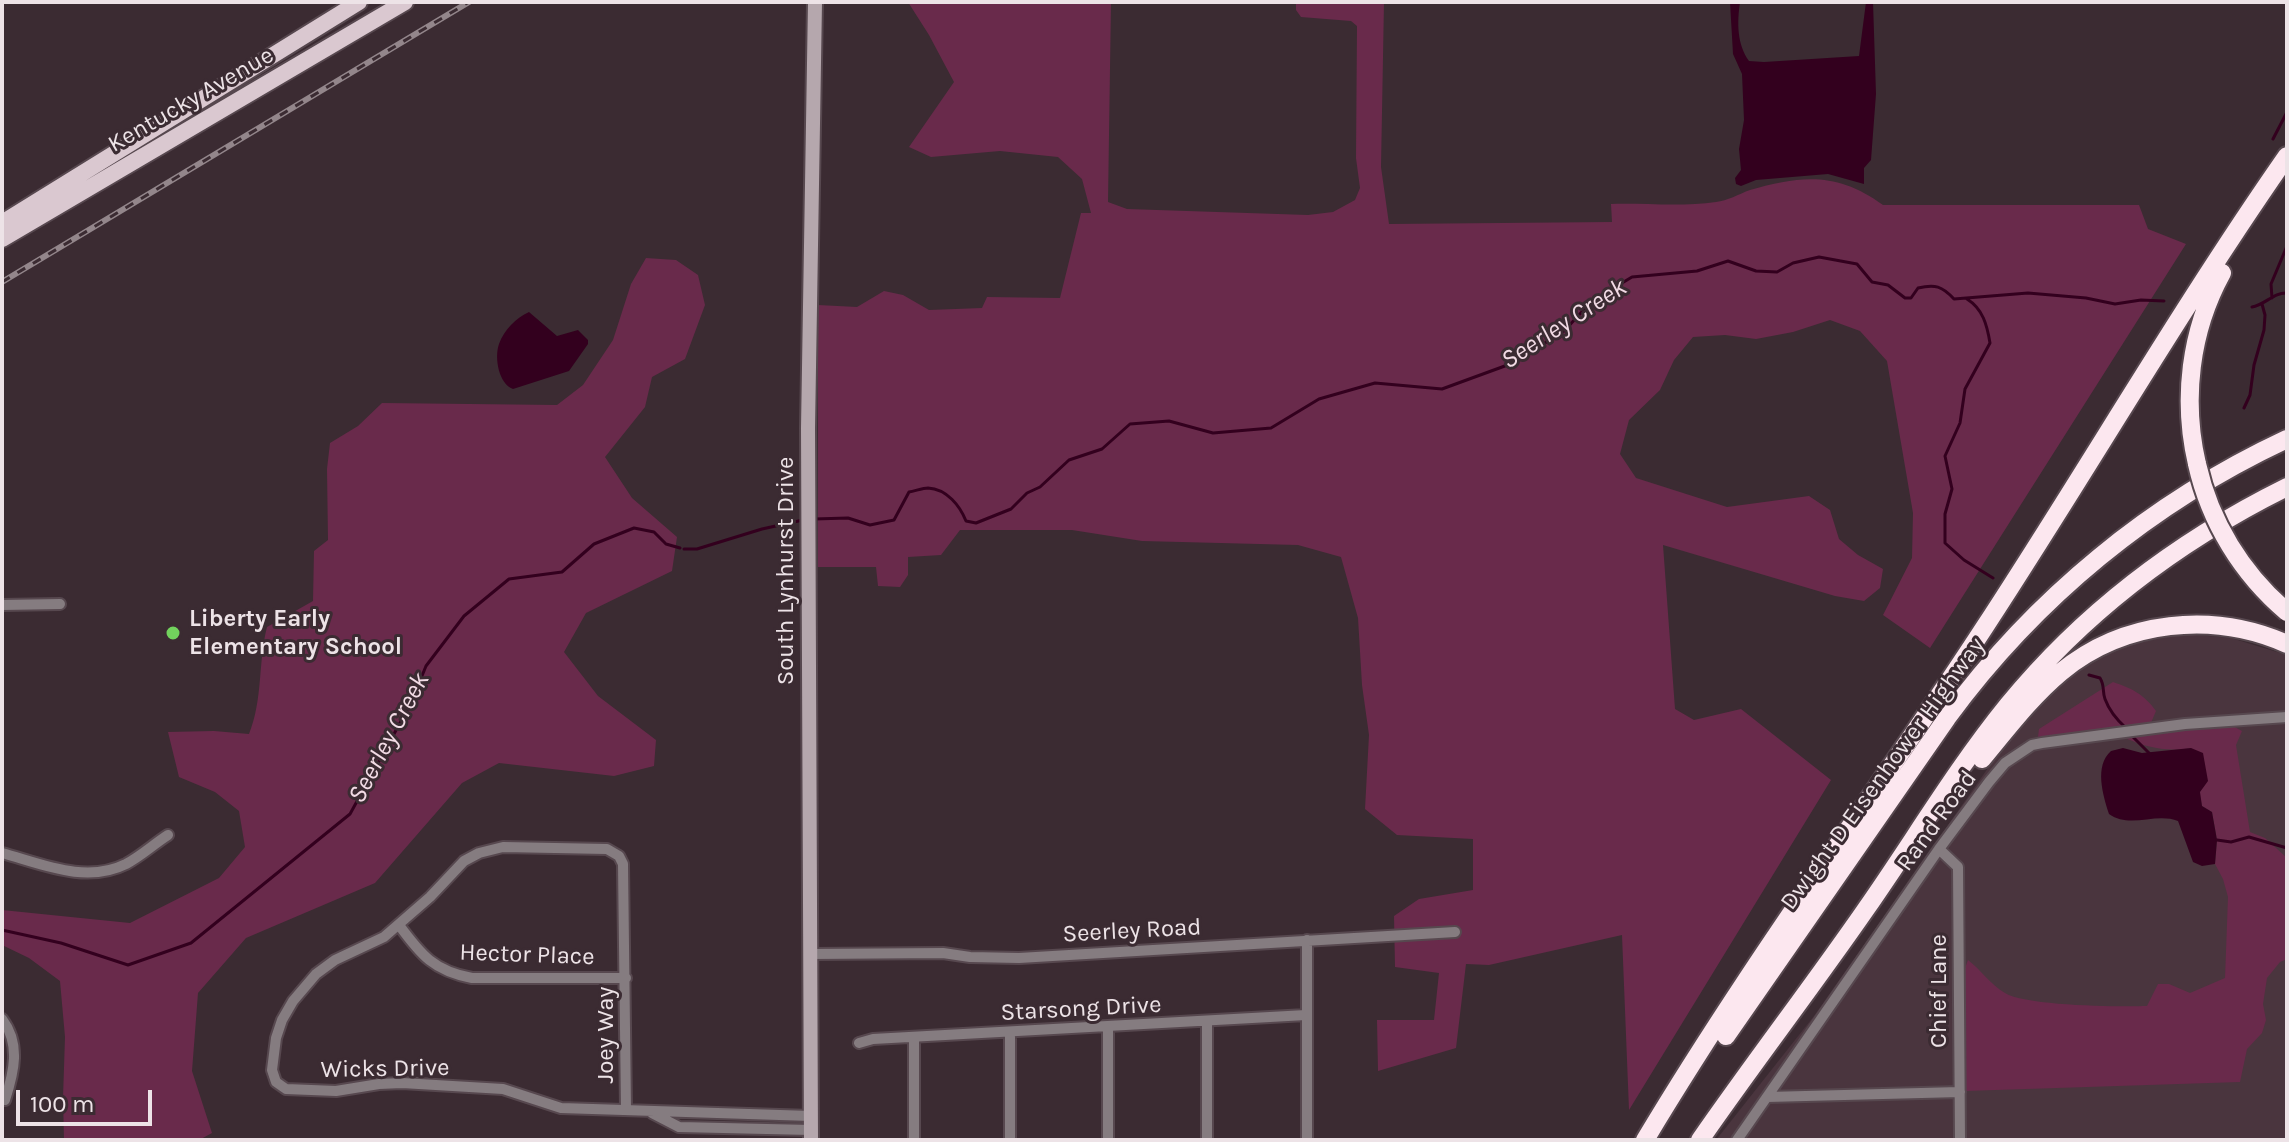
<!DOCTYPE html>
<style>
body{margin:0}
#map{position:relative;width:2289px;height:1142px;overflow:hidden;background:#3b2b32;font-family:Karla,sans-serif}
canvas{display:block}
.frame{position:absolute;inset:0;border:4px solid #ede3e7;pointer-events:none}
.scale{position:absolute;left:16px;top:1090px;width:136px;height:36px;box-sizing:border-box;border:4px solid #ede3e7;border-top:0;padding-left:10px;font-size:24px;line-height:28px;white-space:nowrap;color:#ede3e7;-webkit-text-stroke:6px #3b2b32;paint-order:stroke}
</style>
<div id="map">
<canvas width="2289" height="1142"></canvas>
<div class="frame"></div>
<div class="scale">100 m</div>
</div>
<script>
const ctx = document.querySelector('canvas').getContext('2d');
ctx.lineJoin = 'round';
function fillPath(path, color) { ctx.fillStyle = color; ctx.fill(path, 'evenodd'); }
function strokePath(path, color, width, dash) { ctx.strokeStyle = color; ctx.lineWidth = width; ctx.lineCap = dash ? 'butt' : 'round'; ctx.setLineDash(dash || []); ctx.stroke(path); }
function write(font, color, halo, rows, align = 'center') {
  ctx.font = font + ' Karla,sans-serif'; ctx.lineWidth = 6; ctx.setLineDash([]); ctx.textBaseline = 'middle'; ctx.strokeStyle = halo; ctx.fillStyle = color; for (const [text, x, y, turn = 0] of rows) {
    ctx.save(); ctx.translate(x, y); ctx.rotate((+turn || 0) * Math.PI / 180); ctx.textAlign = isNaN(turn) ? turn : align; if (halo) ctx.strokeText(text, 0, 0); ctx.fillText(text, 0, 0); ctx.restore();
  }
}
fillPath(new Path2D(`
 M 2185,634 L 2231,638 L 2287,655 L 2287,1140 L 1716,1140 L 1814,1016 L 2000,751 L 2045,699 L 2091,660 L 2136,643 Z`), '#4a353e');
fillPath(new Path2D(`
 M 908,2 L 1111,2 L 1108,202 L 1127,209 L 1308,215 L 1333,212 L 1355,200 L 1360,188 L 1356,158 L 1357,26 L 1351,21 L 1301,17 L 1296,10 L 1296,2 L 1384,2 L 1381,167 L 1389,224 L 1612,222 L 1611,204 C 1644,203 1683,207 1716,202 C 1727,201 1739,194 1750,190 C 1802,175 1838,172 1883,205 L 2139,205 L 2148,229 L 2186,244 L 1930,648 L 1883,615 L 1912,558 L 1913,513 L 1887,361 L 1860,331 L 1830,320 L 1793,332 L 1756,339 L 1725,335 L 1693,337 L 1674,360 L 1660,390 L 1629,420 L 1620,454 L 1636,478 L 1727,507 L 1809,496 L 1830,510 L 1839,539 L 1858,555 L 1883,569 L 1880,588 L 1864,601 L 1835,596 L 1663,545 L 1675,709 L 1694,720 L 1741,709 L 1831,780 L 1629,1110 L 1622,935 L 1489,965 L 1466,964 L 1456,1048 L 1378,1071 L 1377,1020 L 1434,1020 L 1439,973 L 1395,967 L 1394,916 L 1419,899 L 1473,890 L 1473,839 L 1397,835 L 1365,809 L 1369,735 L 1362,685 L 1358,618 L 1341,557 L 1298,545 L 1142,541 L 1072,530 L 960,530 L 941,555 L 908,557 L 908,575 L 900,587 L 878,586 L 876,567 L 818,567 L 818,305 L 857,307 L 884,291 L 903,295 L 929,310 L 982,308 L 987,297 L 1060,298 L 1081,213 L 1091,213 L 1082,179 L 1058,157 L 1000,151 L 931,157 L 909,147 L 954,82 L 929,35 Z
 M 646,258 L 676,260 L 698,275 L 705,305 L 685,359 L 652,377 L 645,407 L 605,457 L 632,498 L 677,537 L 672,571 L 586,613 L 564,652 L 598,696 L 656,740 L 654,766 L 614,776 L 499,763 L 462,783 L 375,883 L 246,938 L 198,993 L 192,1071 L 212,1133 L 199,1140 L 64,1140 L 63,1098 L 65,1037 L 60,981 L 29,958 L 2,945 L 2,910 L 130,923 L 219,878 L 245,847 L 239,811 L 215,792 L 179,777 L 168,732 L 214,731 L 249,734 C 263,700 258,662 267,627 L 313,601 L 314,551 L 328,540 L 327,469 L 330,443 L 358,426 L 382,403 L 557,405 L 583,385 L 613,340 L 631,284 Z
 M 2113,682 C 2131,688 2144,694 2156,711 L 2150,725 L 2132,729 L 2038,737 L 2039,729 Z
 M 2231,725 L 2242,731 L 2236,745 L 2250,832 L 2265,838 L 2287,858 L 2287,959 L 2280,962 L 2267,978 L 2263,1004 L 2266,1020 L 2262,1033 L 2247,1049 L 2240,1082 L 1965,1091 L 1961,1074 L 1964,971 L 1968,960 C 1981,970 1990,984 2005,993 C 2026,1006 2119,1007 2147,1006 L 2158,984 L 2169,984 L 2190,993 L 2225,978 L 2228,897 L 2223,879 L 2215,864 L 2217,840 L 2212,812 L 2202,806 L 2199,792 L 2205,785 L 2191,748 C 2167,752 2148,748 2125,738 Z`), '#692a4b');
fillPath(new Path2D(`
 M 1730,2 L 1740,2 C 1737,23 1737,44 1749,61 L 1764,62 L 1859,56 L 1866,2 L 1873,2 L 1876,94 L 1871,160 L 1864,168 L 1864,184 L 1828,174 L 1756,180 L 1741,186 L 1736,184 L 1735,178 L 1741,170 L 1739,149 L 1744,120 L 1742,74 L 1733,54 Z
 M 529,312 L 557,336 L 578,330 L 588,340 L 588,344 L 569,371 L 513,389 C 499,384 494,358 499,344 C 504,330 516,318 529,312 Z
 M 2123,748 L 2142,753 L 2191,748 L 2203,753 L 2208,781 L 2200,792 L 2202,806 L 2212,812 L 2217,840 L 2215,864 L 2202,866 L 2193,862 L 2178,821 C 2156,812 2130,829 2109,814 C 2103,795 2094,766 2111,751 Z`), '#33001e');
strokePath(new Path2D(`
 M 2273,139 L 2287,112
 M 2272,298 L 2271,284 L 2287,246
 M 1967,299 C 1983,309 1987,325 1990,343 L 1965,389 L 1960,423 L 1945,456 L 1952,489 L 1945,514 L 1945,543 L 1964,560 L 1993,578
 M 2252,307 C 2265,305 2274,292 2287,293
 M 2244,408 L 2250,395 L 2254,365 L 2264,330 L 2265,315 L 2262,304
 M 814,519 L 848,518 L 870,525 L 894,520 L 909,492 C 915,491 923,488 928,488 C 947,489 960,506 966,521 L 976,523 L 1011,509 L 1027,493 L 1040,487 L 1069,460 L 1102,449 L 1130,424 L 1169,421 L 1213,433 L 1271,428 L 1319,399 L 1375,383 L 1442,389 L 1513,363 L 1564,331 L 1592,301 L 1632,277 L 1697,271 L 1728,261 L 1756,271 L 1777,272 L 1793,263 L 1819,257 L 1857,264 L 1872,282 L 1888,285 L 1905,298 L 1911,298 L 1918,288 C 1935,284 1942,286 1954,299 L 2028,293 L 2086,298 L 2115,304 L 2141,300 L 2164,301
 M 684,549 L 697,549 L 762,529 L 803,520
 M 2089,675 L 2100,678 C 2105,686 2102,691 2105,699 C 2109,710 2117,720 2126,728
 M 2131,735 L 2151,755
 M 2217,840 L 2231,842 L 2249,837 L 2287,848
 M 2,930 L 61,943 L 128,965 L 191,943 L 350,814 L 411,703 L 426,666 L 464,616 L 509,579 L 562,572 L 594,544 L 634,528 L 654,532 L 666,544 L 680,548`), '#33001e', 3);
const street = new Path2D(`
 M 2,605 L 60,604
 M 1939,849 L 1958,867 L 1960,1140
 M 2,853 C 42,864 86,884 126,864 C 141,856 154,844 168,835
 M 399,925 C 421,955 434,971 472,978 L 626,978
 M 1307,940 L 1307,1140
 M 811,954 L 943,953 L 970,957 L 1019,958 L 1455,932
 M 2,1019 C 21,1044 14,1072 5,1100
 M 1207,1021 L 1207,1140
 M 1108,1027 L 1108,1140
 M 1010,1034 L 1010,1140
 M 859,1043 L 873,1039 L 1306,1015
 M 1767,1097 L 1960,1092
 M 626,1110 L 623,864 L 619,856 L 607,849 L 503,847 L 479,853 L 464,861 L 430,897 L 384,937 L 335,960 L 316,974 L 293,1001 L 282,1020 L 276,1038 L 272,1070 L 276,1082 L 286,1089 L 336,1091 L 379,1084 L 402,1083 L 503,1089 L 561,1108 L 811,1116
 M 652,1113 L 679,1127 L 811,1130
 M 914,1140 L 914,1037
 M 1737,1140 L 1939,849 L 1989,782 L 2005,763 L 2032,745 L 2042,743 L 2185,724 L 2287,717`);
const secondary = new Path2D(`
 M 811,1140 L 808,428 L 815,2`);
const primary = new Path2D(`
 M 2,223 L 359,2
 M 2,239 L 405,2`);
const highway = new Path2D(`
 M 2197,464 C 2182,400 2190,331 2222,273
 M 1982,759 C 2007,729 2031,697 2061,672 C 2124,620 2213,611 2287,644
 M 1726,1036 L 1947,718 C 2035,598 2152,502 2287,439
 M 1645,1140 C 1751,963 1874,797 1986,625 C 2088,469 2181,308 2287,156
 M 1700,1140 C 1754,1062 1812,987 1866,909 C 1913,842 1956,769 2008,705 C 2084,612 2180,540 2287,487`);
strokePath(street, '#57484f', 14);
strokePath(secondary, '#57484f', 18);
strokePath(primary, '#57484f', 20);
strokePath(highway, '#57484f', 22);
strokePath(street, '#857c80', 10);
strokePath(secondary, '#b5a7ad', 14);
strokePath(primary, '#dac8d0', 16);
strokePath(highway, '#fce7ef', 18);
const rail = new Path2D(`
 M 2,282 L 469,2`);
strokePath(rail, '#93868b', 6);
strokePath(rail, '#3b2b32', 3, [9]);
const highwayBridge = new Path2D(`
 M 2197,464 C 2210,522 2242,574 2287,612`);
strokePath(highwayBridge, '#57484f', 22, []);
strokePath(highwayBridge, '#fce7ef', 18);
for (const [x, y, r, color] of [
 [173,633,8,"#72d25d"]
]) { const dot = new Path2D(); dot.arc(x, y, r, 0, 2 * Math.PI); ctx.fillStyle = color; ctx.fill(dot); strokePath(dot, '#3b2b32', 3); }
write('24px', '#ede3e7', '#3b2b32', [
 ["Kentucky Avenue",191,100,-30],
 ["South Lynhurst Drive",786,571,-90],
 ["Dwight D Eisenhower Highway",1883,774,-54],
 ["Rand Road",1937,821,-54],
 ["Seerley Road",1132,931,-3],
 ["Hector Place",527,955,2],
 ["Chief Lane",1939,991,-90],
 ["Starsong Drive",1081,1009,-3],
 ["Joey Way",606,1035,-90],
 ["Wicks Drive",385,1069,-1]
]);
write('bold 24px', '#ede3e7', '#3b2b32', [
 ["Liberty Early",189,619],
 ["Elementary School",189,647]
], 'left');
write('italic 26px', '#f2dbe5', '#3b2b32', [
 ["Seerley Creek",1564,324,-33],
 ["Seerley Creek",389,738,-62]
]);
</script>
